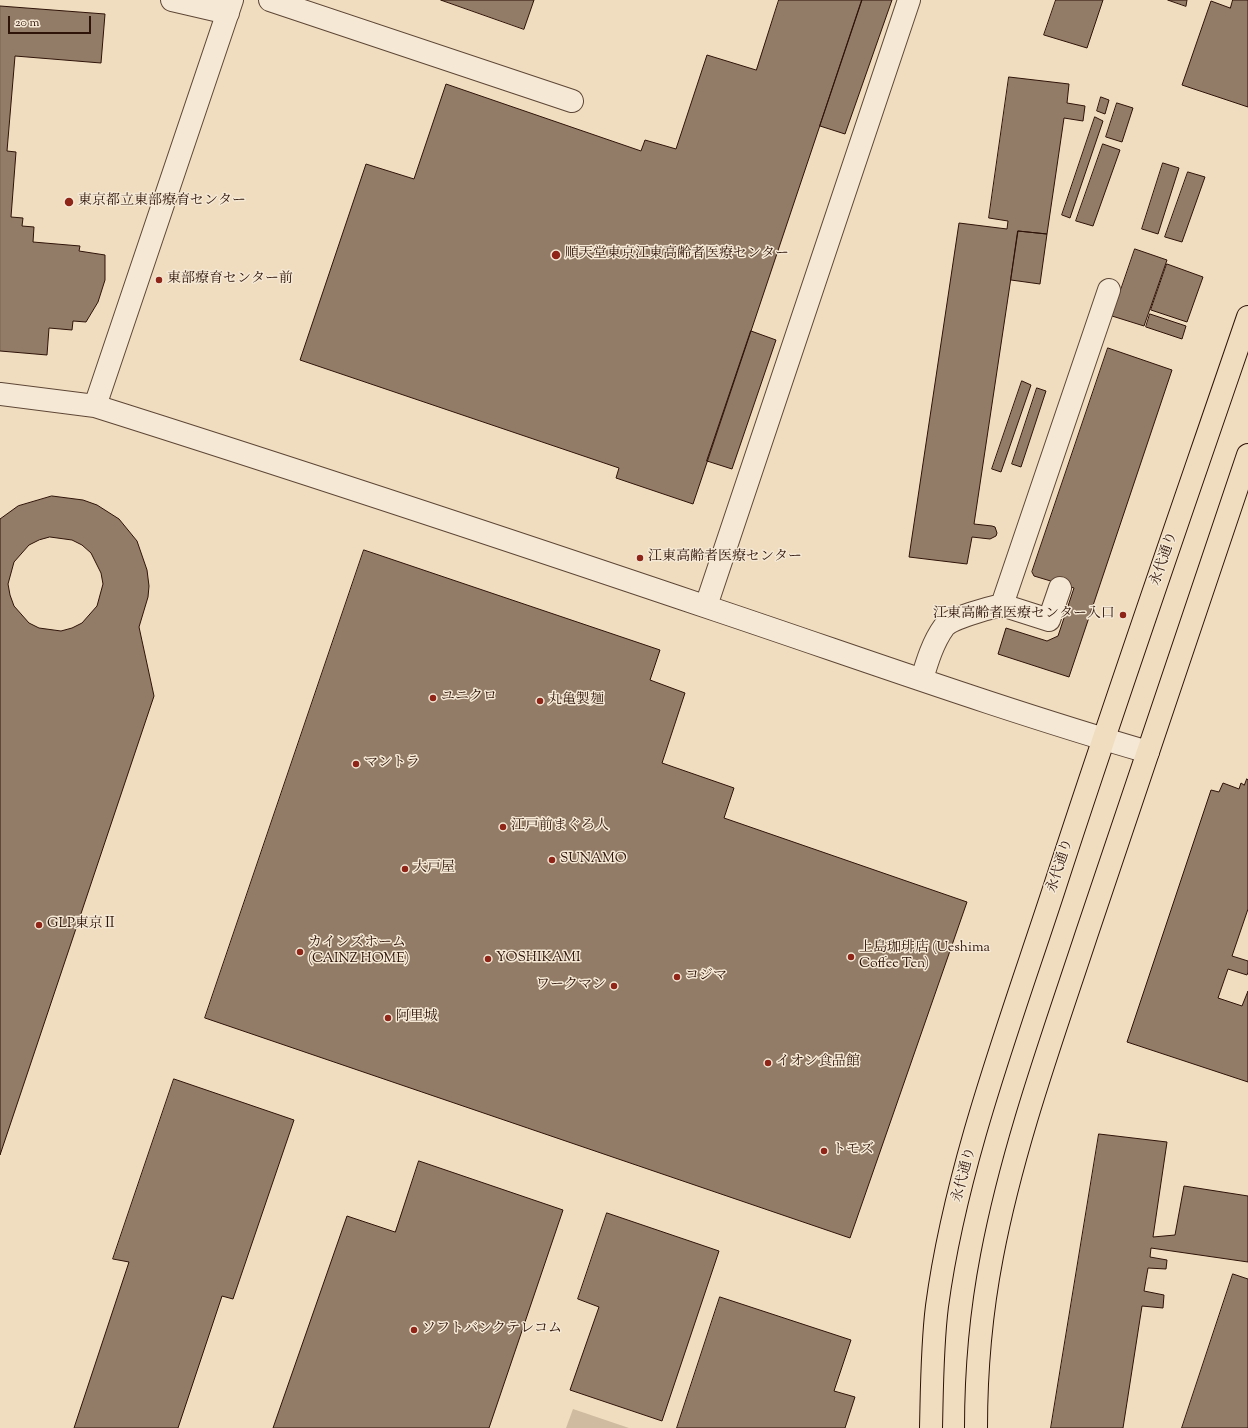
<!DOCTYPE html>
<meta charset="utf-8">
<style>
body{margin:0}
#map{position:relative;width:1248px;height:1428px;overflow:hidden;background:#f0ddbf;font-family:"Sorts Mill Goudy",serif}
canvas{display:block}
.scale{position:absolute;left:8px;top:16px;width:83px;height:18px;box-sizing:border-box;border:2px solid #2e1308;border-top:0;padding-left:5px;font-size:12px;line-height:14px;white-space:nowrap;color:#2e1308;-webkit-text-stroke:3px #f5e9d5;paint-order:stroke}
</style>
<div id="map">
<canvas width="1248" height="1428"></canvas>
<div class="scale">20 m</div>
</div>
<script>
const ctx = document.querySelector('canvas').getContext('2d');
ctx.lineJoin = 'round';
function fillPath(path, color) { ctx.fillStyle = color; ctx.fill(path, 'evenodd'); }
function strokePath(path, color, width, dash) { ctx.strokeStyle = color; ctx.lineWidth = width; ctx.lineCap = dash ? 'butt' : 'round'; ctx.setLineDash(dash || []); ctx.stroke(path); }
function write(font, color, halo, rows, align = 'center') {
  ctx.font = font + ' "Sorts Mill Goudy","Noto Serif JP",serif'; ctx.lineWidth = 3; ctx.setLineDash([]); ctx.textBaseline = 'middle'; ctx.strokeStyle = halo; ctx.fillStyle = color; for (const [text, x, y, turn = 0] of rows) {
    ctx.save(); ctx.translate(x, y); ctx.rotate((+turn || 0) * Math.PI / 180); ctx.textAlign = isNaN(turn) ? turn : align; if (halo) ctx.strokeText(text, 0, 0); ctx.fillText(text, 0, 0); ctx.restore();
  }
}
fillPath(new Path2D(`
 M 573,1409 L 629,1428 L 566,1428 Z`), '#cfbba0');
const building = new Path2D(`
 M 441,0 L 534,0 L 524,29 Z
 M 779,0 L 862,0 L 693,504 L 616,478 L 619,468 L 300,360 L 366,164 L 414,179 L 446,84 L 641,151 L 645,140 L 676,149 L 707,55 L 756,70 Z
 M 862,0 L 892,0 L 845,134 L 820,126 Z
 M 1056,0 L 1103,0 L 1087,48 L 1044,35 Z
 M 1168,0 L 1187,0 L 1186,6 Z
 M 1233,0 L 1248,0 L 1248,107 L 1182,85 L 1211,1 L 1230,8 Z
 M 0,6 L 105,14 L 101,63 L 15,56 L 7,151 L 16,152 L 11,217 L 23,218 L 22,226 L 34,227 L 33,242 L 80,246 L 79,251 L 105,255 L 105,280 L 98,302 L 86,322 L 73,321 L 72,330 L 49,328 L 47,355 L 0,351 Z
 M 1009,77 L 1069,84 L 1067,103 L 1085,106 L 1083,121 L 1064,118 L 1047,234 L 1018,231 L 974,524 L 992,526 L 995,527 L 997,533 L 996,536 L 990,539 L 972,537 L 967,564 L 909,557 L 959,223 L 1007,229 L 1008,221 L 989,218 Z
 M 1101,97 L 1109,100 L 1105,114 L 1097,111 Z
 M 1117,103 L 1133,108 L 1122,142 L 1106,137 Z
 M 1095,117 L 1103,121 L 1070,218 L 1062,215 Z
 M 1103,144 L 1120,150 L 1093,226 L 1076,221 Z
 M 1163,163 L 1179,168 L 1158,234 L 1142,229 Z
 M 1188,172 L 1205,177 L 1182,242 L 1165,237 Z
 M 1018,231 L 1047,234 L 1040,284 L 1011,280 Z
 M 1135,249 L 1167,260 L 1144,326 L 1112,316 Z
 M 1167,264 L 1203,277 L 1187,322 L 1151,310 Z
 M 1150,314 L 1186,326 L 1182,339 L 1146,327 Z
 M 751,331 L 776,340 L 732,469 L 707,461 Z
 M 1108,348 L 1172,370 L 1069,677 L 998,654 L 1006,628 L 1047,641 L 1058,636 L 1074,588 L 1034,576 L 1032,572 Z
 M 1022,381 L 1031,385 L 1001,472 L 992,469 Z
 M 1037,388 L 1046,391 L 1021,467 L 1012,464 Z
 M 52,496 L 83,500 L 97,505 L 119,519 L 137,541 L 147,570 L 149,586 L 148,597 L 139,627 L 154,696 L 0,1155 L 0,519 L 18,506 ZM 50,537 L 72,540 L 82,545 L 91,553 L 101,573 L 103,584 L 97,606 L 82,623 L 72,628 L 61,631 L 39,628 L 29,623 L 14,606 L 10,595 L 8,584 L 14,562 L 29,545 L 39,540 Z
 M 364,550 L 660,650 L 650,680 L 685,693 L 662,763 L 734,788 L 724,818 L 967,902 L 850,1238 L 205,1018 Z
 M 1247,779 L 1248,780 L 1248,909 L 1232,956 L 1248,961 L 1248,972 L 1247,975 L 1228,969 L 1218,998 L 1242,1006 L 1248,991 L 1248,1082 L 1127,1042 L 1211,790 L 1219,792 L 1223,783 L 1239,789 L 1241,783 L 1244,785 Z
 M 174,1079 L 294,1120 L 233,1299 L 222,1296 L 178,1428 L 74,1428 L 129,1262 L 113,1259 Z
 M 1099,1134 L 1167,1142 L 1153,1237 L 1175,1235 L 1184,1186 L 1248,1196 L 1248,1262 L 1151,1248 L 1150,1257 L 1167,1260 L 1166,1269 L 1148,1268 L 1144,1291 L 1164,1295 L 1163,1308 L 1142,1306 L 1123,1428 L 1051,1428 Z
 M 419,1161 L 563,1210 L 489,1428 L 273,1428 L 347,1216 L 395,1232 Z
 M 607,1213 L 719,1251 L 662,1421 L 570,1390 L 599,1307 L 578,1299 Z
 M 1233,1274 L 1248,1279 L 1248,1428 L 1182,1428 Z
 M 720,1297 L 851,1340 L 834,1391 L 855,1397 L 845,1428 L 677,1428 Z`);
fillPath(building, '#937c67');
strokePath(building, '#2e1308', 1);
const minor = new Path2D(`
 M 172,0 L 228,13
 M 232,0 L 95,406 C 304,472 512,541 719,611 C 862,659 1003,710 1148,752
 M 270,0 L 572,101
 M 0,394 L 95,406
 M 1002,605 L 1049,620 L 1060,588
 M 706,606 L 909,0
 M 922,679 C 927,662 933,642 944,627 C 951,618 989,608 1002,605 L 1109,290`);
const major = new Path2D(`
 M 931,1428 C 932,1387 932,1346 937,1306 C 956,1165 1011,1021 1055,886 C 1117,695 1183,507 1248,317
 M 976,1428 C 976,1370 981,1313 992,1256 C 1013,1146 1052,1039 1087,933 C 1140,774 1194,615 1248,455`);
strokePath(minor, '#5e4636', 24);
strokePath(major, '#2e1308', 24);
strokePath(minor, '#f5e9d5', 22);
strokePath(major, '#f0ddbf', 22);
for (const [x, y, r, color] of [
 [69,202,5,"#8f2418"],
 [556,255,5,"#8f2418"],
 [159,280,4,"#8f2418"],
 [640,558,4,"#8f2418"],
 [1123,615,4,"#8f2418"],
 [433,698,4,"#8f2418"],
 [540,701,4,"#8f2418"],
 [356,764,4,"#8f2418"],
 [503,827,4,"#8f2418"],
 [552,860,4,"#8f2418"],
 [405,869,4,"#8f2418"],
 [39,925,4,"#8f2418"],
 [300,952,4,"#8f2418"],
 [851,957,4,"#8f2418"],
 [488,959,4,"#8f2418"],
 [677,977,4,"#8f2418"],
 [614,986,4,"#8f2418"],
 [388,1018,4,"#8f2418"],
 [768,1063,4,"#8f2418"],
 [824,1151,4,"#8f2418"],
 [414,1330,4,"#8f2418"]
]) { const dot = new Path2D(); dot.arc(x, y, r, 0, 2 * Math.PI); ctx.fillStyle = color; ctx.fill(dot); strokePath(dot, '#f5e9d5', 1.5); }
write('14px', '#2e1308', '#f5e9d5', [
 ["東京都立東部療育センター",78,202],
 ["順天堂東京江東高齢者医療センター",565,255],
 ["東部療育センター前",167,280],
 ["江東高齢者医療センター",648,558],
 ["江東高齢者医療センター入口",1115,615,"right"],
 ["ユニクロ",441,698],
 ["丸亀製麺",548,701],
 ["マントラ",364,764],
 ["江戸前まぐろ人",511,827],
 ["SUNAMO",560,860],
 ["大戸屋",413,869],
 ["GLP東京Ⅱ",47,925],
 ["カインズホーム",308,944],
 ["(CAINZ HOME)",308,960],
 ["上島珈琲店 (Ueshima",859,949],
 ["Coffee Ten)",859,965],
 ["YOSHIKAMI",496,959],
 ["コジマ",685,977],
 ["ワークマン",606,986,"right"],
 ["阿里城",396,1018],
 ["イオン食品館",776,1063],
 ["トモズ",832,1151],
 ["ソフトバンクテレコム",422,1330]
], 'left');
write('14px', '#2e1308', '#f5e9d5', [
 ["永代通り",1165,559,-71],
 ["永代通り",1061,866,-72],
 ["永代通り",965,1175,-75]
]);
</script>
